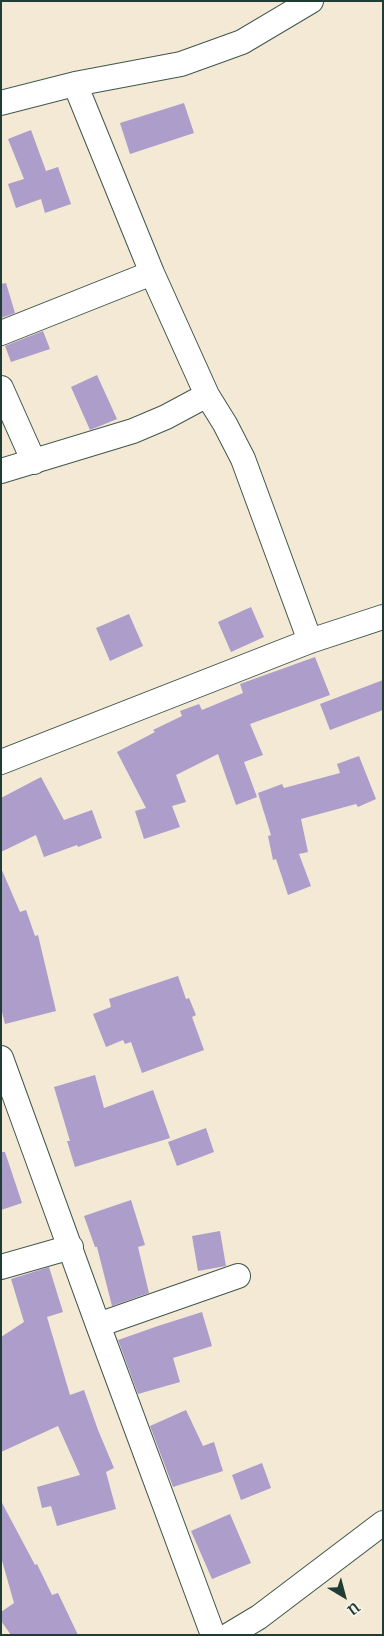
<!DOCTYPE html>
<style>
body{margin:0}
#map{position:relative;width:384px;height:1636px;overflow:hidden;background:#f3e9d4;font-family:"IM FELL French Canon",serif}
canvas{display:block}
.frame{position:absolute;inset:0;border:2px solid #1f3d34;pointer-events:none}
.north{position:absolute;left:319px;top:1571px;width:50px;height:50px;-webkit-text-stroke:4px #f7f3e8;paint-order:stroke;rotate:143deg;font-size:14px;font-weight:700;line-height:20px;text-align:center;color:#1f3d34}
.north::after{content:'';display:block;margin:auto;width:18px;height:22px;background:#1f3d34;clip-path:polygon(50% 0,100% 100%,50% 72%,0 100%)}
</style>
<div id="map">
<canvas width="384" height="1636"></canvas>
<div class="frame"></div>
<div class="north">U</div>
</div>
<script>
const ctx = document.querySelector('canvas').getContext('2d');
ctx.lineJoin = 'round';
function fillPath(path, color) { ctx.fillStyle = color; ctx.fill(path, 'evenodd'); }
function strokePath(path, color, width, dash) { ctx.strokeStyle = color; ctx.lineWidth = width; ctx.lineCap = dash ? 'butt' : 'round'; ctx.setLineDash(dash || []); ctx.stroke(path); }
fillPath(new Path2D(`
 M 184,103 L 194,133 L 130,154 L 120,123 Z
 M 31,130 L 46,171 L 58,167 L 71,204 L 45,213 L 41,199 L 16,208 L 8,184 L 24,179 L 8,139 Z
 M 6,283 L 15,313 L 1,318 L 1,284 Z
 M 43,331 L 50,349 L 11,362 L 5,346 Z
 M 97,375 L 117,419 L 90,430 L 71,387 Z
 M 251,607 L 264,637 L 231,652 L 218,622 Z
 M 129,614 L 143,646 L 110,661 L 96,628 Z
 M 315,657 L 330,695 L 250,724 L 263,755 L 244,762 L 257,797 L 236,805 L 218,754 L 176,775 L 186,802 L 172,806 L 180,827 L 144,839 L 135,811 L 146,808 L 117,752 L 155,732 L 153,730 L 182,716 L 180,711 L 199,704 L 202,710 L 243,693 L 240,684 Z
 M 383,680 L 383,710 L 330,730 L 320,704 Z
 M 359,756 L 376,799 L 358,807 L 356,804 L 301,819 L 308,852 L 299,854 L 311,886 L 288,895 L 276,859 L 273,860 L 268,836 L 271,835 L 258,793 L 282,784 L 284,788 L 340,773 L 337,764 Z
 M 41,777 L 64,820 L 92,810 L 102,838 L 78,847 L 77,845 L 44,857 L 36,835 L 1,852 L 1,798 Z
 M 1,868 L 20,912 L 26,910 L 35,936 L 38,935 L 56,1011 L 5,1024 L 1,1008 Z
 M 178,976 L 186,999 L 189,998 L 196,1015 L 192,1017 L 204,1050 L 142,1073 L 131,1042 L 125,1044 L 123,1040 L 106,1047 L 93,1014 L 111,1007 L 109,999 Z
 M 95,1075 L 104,1108 L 153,1090 L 170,1138 L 75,1167 L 67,1141 L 70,1141 L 54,1087 Z
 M 206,1128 L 214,1152 L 177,1166 L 168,1142 Z
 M 1,1152 L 5,1152 L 22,1203 L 1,1210 Z
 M 131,1200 L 145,1245 L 138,1247 L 149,1293 L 112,1306 L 97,1247 L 95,1247 L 84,1216 Z
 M 220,1231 L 226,1266 L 198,1271 L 192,1236 Z
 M 49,1267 L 63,1312 L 47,1317 L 70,1395 L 84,1390 L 98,1430 L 114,1468 L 106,1472 L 116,1509 L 57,1526 L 51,1506 L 42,1508 L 37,1487 L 80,1475 L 58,1426 L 1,1452 L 1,1337 L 24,1322 L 11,1279 Z
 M 202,1312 L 212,1346 L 173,1358 L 180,1382 L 138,1394 L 118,1340 L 158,1326 Z
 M 186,1410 L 203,1446 L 214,1442 L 223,1471 L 173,1487 L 150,1426 Z
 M 262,1463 L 271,1488 L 241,1500 L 232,1475 Z
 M 1,1501 L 35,1565 L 37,1564 L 52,1595 L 58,1593 L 78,1635 L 11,1635 L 1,1621 L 1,1612 L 14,1603 L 1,1557 Z
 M 230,1514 L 251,1563 L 212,1579 L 191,1531 Z`), '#ad9dcb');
const street = new Path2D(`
 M 75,84 L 152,273 L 207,395 L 225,424 L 243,459 L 310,641
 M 1,103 L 75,84 L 181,64 L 242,42 L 311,1
 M 1,333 L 152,273
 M 1,388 L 34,462
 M 1,471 L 133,431 L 166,417 L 207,395
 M 1,762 L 310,641 L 383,617
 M 1,1058 L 98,1325 L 213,1635
 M 1,1267 L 71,1247
 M 98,1325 L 238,1276
 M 229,1635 L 259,1617 L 383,1523`);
strokePath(street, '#3f574c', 26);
strokePath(street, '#fff', 24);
</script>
